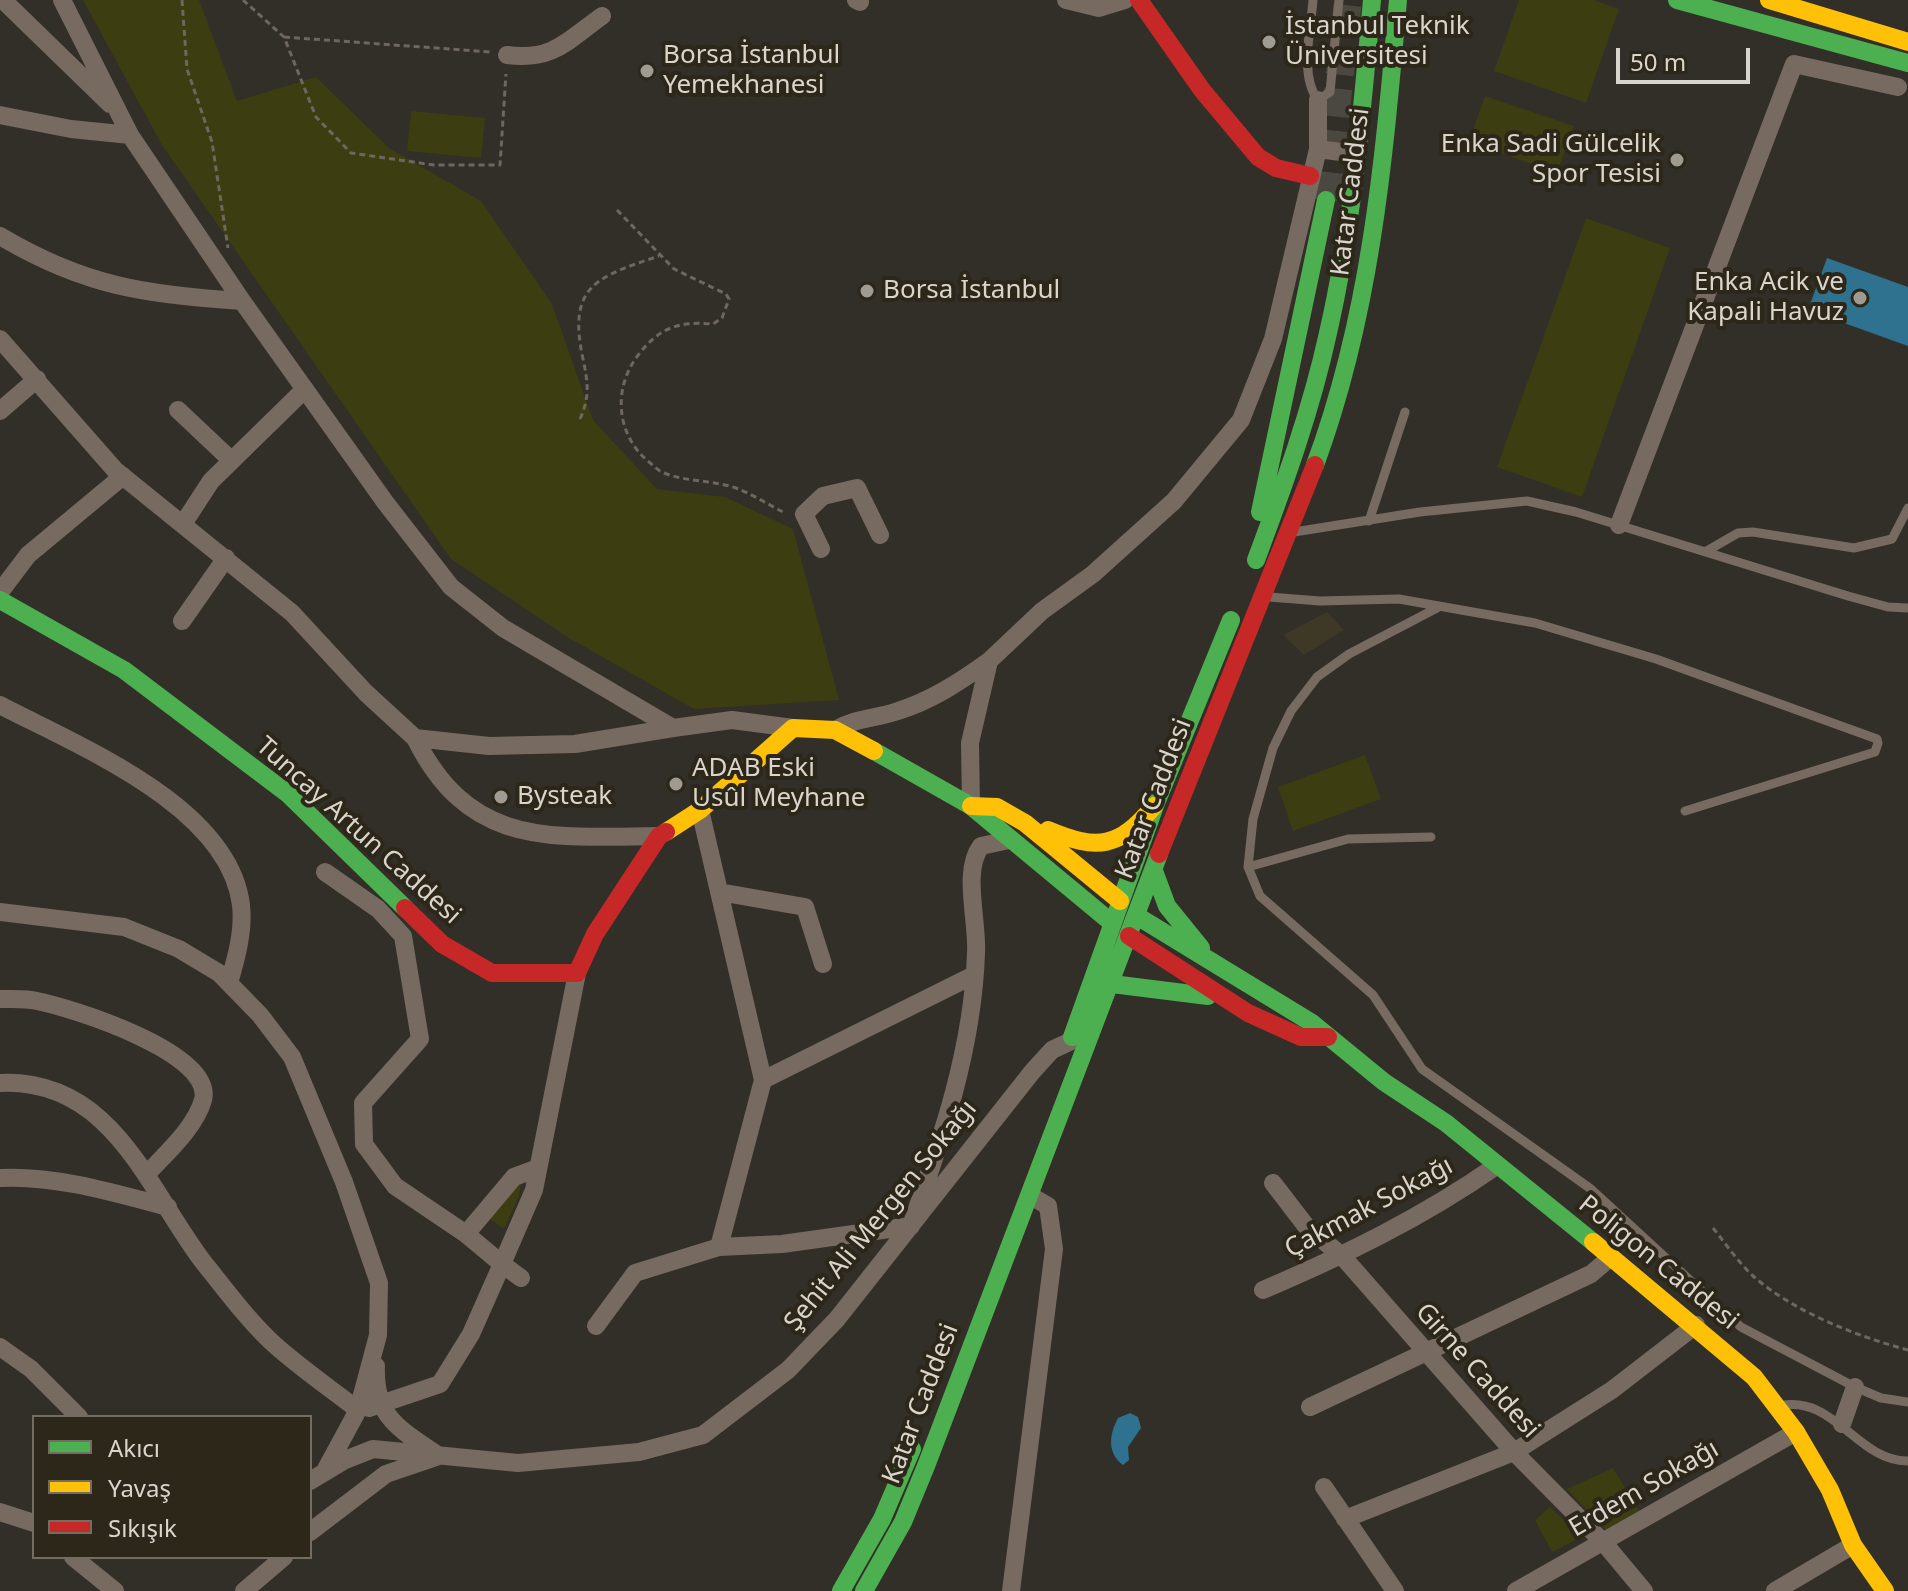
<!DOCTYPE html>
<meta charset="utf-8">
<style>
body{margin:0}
#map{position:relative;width:1908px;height:1591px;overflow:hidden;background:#322f28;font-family:"Noto Sans",sans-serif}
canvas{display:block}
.legend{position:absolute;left:32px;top:1415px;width:280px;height:144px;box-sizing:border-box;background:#2d271a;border:2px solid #726d62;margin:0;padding:10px 14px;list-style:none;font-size:24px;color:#d9d5cd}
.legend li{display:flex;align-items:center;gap:16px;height:40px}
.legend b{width:40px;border:2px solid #726d62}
.scale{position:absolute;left:1616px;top:48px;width:134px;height:36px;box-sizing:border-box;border:4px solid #d9d5cd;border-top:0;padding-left:10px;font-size:24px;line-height:28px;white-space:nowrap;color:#d9d5cd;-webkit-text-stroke:6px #2d271a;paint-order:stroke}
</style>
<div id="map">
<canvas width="1908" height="1591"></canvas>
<ul class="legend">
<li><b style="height:10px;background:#4caf50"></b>Akıcı</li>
<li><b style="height:10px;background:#ffc107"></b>Yavaş</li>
<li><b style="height:10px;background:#c62828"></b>Sıkışık</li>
</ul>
<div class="scale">50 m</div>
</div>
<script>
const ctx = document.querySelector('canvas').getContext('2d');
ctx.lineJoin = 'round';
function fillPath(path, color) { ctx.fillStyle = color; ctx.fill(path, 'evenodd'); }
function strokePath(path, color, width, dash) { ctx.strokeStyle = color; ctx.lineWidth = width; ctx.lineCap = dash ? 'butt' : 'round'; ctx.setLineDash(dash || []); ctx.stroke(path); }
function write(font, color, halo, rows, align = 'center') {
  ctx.font = font + ' "Noto Sans",sans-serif'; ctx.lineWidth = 8; ctx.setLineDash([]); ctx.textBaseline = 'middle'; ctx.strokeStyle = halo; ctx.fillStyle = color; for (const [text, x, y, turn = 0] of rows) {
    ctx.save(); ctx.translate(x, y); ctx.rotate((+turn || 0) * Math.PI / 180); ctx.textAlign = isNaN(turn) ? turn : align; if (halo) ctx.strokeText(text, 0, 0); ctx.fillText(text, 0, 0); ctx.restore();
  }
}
fillPath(new Path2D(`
 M 1327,612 L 1344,630 L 1304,655 L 1283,635 Z`), '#3e3827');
fillPath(new Path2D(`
 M 83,0 L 199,0 L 237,101 L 316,77 L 389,148 L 481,201 L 552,304 L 593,420 L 657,489 L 725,497 L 793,529 L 839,700 L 694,709 L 569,638 L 451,559 L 162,145 Z
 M 1519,0 L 1594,0 L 1619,9 L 1586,103 L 1494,71 Z
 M 1485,96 L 1574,126 L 1557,173 L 1469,142 Z
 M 411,111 L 485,118 L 481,158 L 407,151 Z
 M 1586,218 L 1670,248 L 1582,497 L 1497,467 Z
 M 1365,755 L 1381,799 L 1293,831 L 1278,787 Z
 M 521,1183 L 519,1196 L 504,1229 L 487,1217 Z
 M 1613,1468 L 1639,1511 L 1606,1530 L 1567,1489 Z
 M 1550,1507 L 1582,1537 L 1552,1552 L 1535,1520 Z`), '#3c3d10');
fillPath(new Path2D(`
 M 1827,258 L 1908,287 L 1908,346 L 1808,310 Z
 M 1130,1413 L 1138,1417 L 1141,1428 L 1128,1447 L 1129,1460 L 1123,1465 C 1107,1453 1109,1435 1118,1418 Z`), '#2e7290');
strokePath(new Path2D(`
 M 1326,200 L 1348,0`), '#4b4841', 28, [28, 14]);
strokePath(new Path2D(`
 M 182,0 L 187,69 L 212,142 L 228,248
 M 243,0 L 284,37 L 316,117 L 351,153 L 434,165 L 500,165 L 506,74
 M 284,37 L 491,52
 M 617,210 L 674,269 L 726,294 L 729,299 L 722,318 L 713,324 C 680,321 660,327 639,354 C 612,388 616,435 649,462 C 654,466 658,471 664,473 C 686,482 713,480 736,488 C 752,494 769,505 785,513
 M 580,419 C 590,397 588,382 583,359 C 567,285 597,277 659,256
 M 1713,1228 C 1726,1244 1738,1262 1753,1276 C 1794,1312 1856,1336 1908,1350`), '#6e665f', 3, [6, 4]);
strokePath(new Path2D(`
 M 1313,0 C 1311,29 1299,76 1318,100 L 1330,92 L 1339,0
 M 1369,521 L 1405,412
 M 1294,532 L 1420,512 L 1527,501 L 1576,512 L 1848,596 L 1888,607 L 1908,608
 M 1705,552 L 1738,533 L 1753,532 L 1854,548 L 1892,539 L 1908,508
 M 1269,597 L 1320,601 L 1399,599 L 1535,623 L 1656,659 L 1877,739 L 1878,743 L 1875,752 L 1685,811
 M 1437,608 L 1349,654 L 1317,677 L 1291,711 L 1273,748 L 1253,819 L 1248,867 L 1260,896 L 1373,995 L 1422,1069 L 1591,1189 L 1741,1327 L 1855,1387 L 1881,1398 L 1908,1402
 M 1248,867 L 1348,839 L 1431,837
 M 1780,1406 C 1834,1394 1858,1462 1908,1461`), '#776a61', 9);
strokePath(new Path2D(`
 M 3,0 L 110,104
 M 62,0 L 130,135 L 242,301 L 385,502 L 451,587 L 503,628 L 673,728 L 732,720 L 793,728
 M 856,0 L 860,2
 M 1066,0 L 1099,8 L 1125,0
 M 507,55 C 553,61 567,41 602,16
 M 0,115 L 71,129 L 130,135
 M 1318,149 L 1356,154
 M 0,236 C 84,286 146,295 242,301
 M 0,339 L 115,470 L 292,613 L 366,693 L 415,738 L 489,746 L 575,744 L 673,728
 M 178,410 L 231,460
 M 0,411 L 37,379
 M 183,524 L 211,481 L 305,389
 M 1619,525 L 1794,64 L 1898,87
 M 821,549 L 804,514 L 823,496 L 857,488 L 880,535
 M 0,592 L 28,555 L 123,476
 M 182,621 L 226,558
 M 0,705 C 78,746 229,806 241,905 C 244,931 236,959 229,983
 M 835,730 C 855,718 873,719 895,712 C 931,701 958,683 989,661
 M 415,738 C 470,849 552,837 659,836
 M 971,806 L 970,743 L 989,661 L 1042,611 L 1093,574 L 1174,501 L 1241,420 L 1273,339 L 1318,149 L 1318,100
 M 325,872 L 378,909 L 403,936 L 420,1039 L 363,1103 L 364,1144 L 395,1186 L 466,1234
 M 719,892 L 805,907 L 823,964
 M 0,912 L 124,927 L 179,949 L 219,973 L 260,1015 L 292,1057 L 344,1182 L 379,1283 L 378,1335 L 358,1410 L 326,1469
 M 0,999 C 12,999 25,998 37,1001 C 72,1008 215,1053 203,1100 C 195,1128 166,1153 147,1174
 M 763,1080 L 974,975
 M 0,1083 C 113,1078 148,1190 204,1263 C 226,1290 250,1323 276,1346 C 302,1369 331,1389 358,1410
 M 538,1168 L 514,1177 L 466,1234 L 502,1264 L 534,1190 L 577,973
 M 0,1178 C 55,1175 115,1193 168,1207
 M 1273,1183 L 1306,1226 L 1343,1257 L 1514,1452 L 1604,1543 L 1644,1591
 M 719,1247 L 782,1244 L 911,1226 C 942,1138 973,1048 976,953 C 978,921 962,871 981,846 L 1009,840
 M 1263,1290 C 1345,1255 1423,1217 1496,1166
 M 596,1326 L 635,1273 L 719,1247 L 763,1080 L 700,810
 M 0,1347 L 31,1369 L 79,1417
 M 1310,1407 L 1591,1274 L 1611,1257
 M 369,1408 L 440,1384 L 471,1334 L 502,1264 L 521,1278
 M 1842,1424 L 1855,1387
 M 310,1481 L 345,1460 L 373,1449 L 518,1463 L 639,1452 L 703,1435 L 788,1370 L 837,1319 L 1032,1072 L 1052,1050 L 1071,1041
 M 1324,1487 L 1395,1591
 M 0,1512 L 34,1523
 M 1345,1519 L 1514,1452 L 1612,1390 L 1696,1325
 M 310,1532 L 386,1474 L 439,1456 C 400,1429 374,1418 376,1366
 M 73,1557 L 115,1591
 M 244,1591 L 284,1557
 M 1011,1591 L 1054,1249 L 1048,1206 L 1031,1196
 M 1516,1591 L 1796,1432
 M 1775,1591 L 1853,1545`), '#776a61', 18);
strokePath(new Path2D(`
 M 1677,0 L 1908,63
 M 1315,465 C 1371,314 1384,159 1398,0
 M 1260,512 L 1326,200
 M 1256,560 C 1284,485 1311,411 1328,333 C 1353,224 1362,111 1372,0
 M 0,600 L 124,670 L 288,794 L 405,908
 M 874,751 L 971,806 L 1112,923
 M 1154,871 L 1167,906 L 1201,948
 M 1137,916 L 1312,1023 L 1384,1082 L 1446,1123 L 1593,1242
 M 1112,984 L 1208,996
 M 1072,1037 L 1156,803 L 1231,620
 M 841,1591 L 882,1519 L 912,1449
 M 864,1591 L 903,1522 L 926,1466 L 1159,854`), '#4caf50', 18);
strokePath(new Path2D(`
 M 1769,0 L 1908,42
 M 971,806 L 997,807 L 1025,823 L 1120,901
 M 1048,830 C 1098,851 1119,848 1154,806
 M 666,832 L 700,810 L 793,728 L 835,730 L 874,751
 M 1593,1242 L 1754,1377 L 1796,1432 L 1830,1490 L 1853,1545 L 1885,1591`), '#ffc107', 18);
strokePath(new Path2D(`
 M 1139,0 L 1202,90 L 1258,157 L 1276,168 L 1310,176
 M 1159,854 L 1315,465
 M 405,908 L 442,944 L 492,973 L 577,973 L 595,934 L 659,836 L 666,832
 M 1129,936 L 1248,1013 L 1301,1037 L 1328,1037`), '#c62828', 18);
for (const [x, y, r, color] of [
 [1269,42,8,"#9f9b93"],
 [647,71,8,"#9f9b93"],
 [1677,160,8,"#9f9b93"],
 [867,291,8,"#9f9b93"],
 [1860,298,8,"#9f9b93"],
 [676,784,8,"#9f9b93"],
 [501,797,8,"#9f9b93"]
]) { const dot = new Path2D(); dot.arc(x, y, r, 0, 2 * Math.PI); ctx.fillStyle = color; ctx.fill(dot); strokePath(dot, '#2d271a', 3); }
write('26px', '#d9d5cd', '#2d271a', [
 ["İstanbul Teknik",1285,27],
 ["Üniversitesi",1285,57],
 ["Borsa İstanbul",663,56],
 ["Yemekhanesi",663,86],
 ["Enka Sadi Gülcelik",1661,145,"right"],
 ["Spor Tesisi",1661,175,"right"],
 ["Enka Acik ve",1844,283,"right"],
 ["Kapali Havuz",1844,313,"right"],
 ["Borsa İstanbul",883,291],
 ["ADAB Eski",692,769],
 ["Usûl Meyhane",692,799],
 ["Bysteak",517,797]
], 'left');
write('26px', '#d9d5cd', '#2d271a', [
 ["Katar Caddesi",1351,192,-83],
 ["Katar Caddesi",1154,799,-69],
 ["Tuncay Artun Caddesi",358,831,42],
 ["Çakmak Sokağı",1369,1208,-28],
 ["Şehit Ali Mergen Sokağı",881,1216,-51],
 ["Poligon Caddesi",1658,1263,39],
 ["Girne Caddesi",1477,1371,48],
 ["Katar Caddesi",921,1404,-69],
 ["Erdem Sokağı",1644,1489,-30]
]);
</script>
